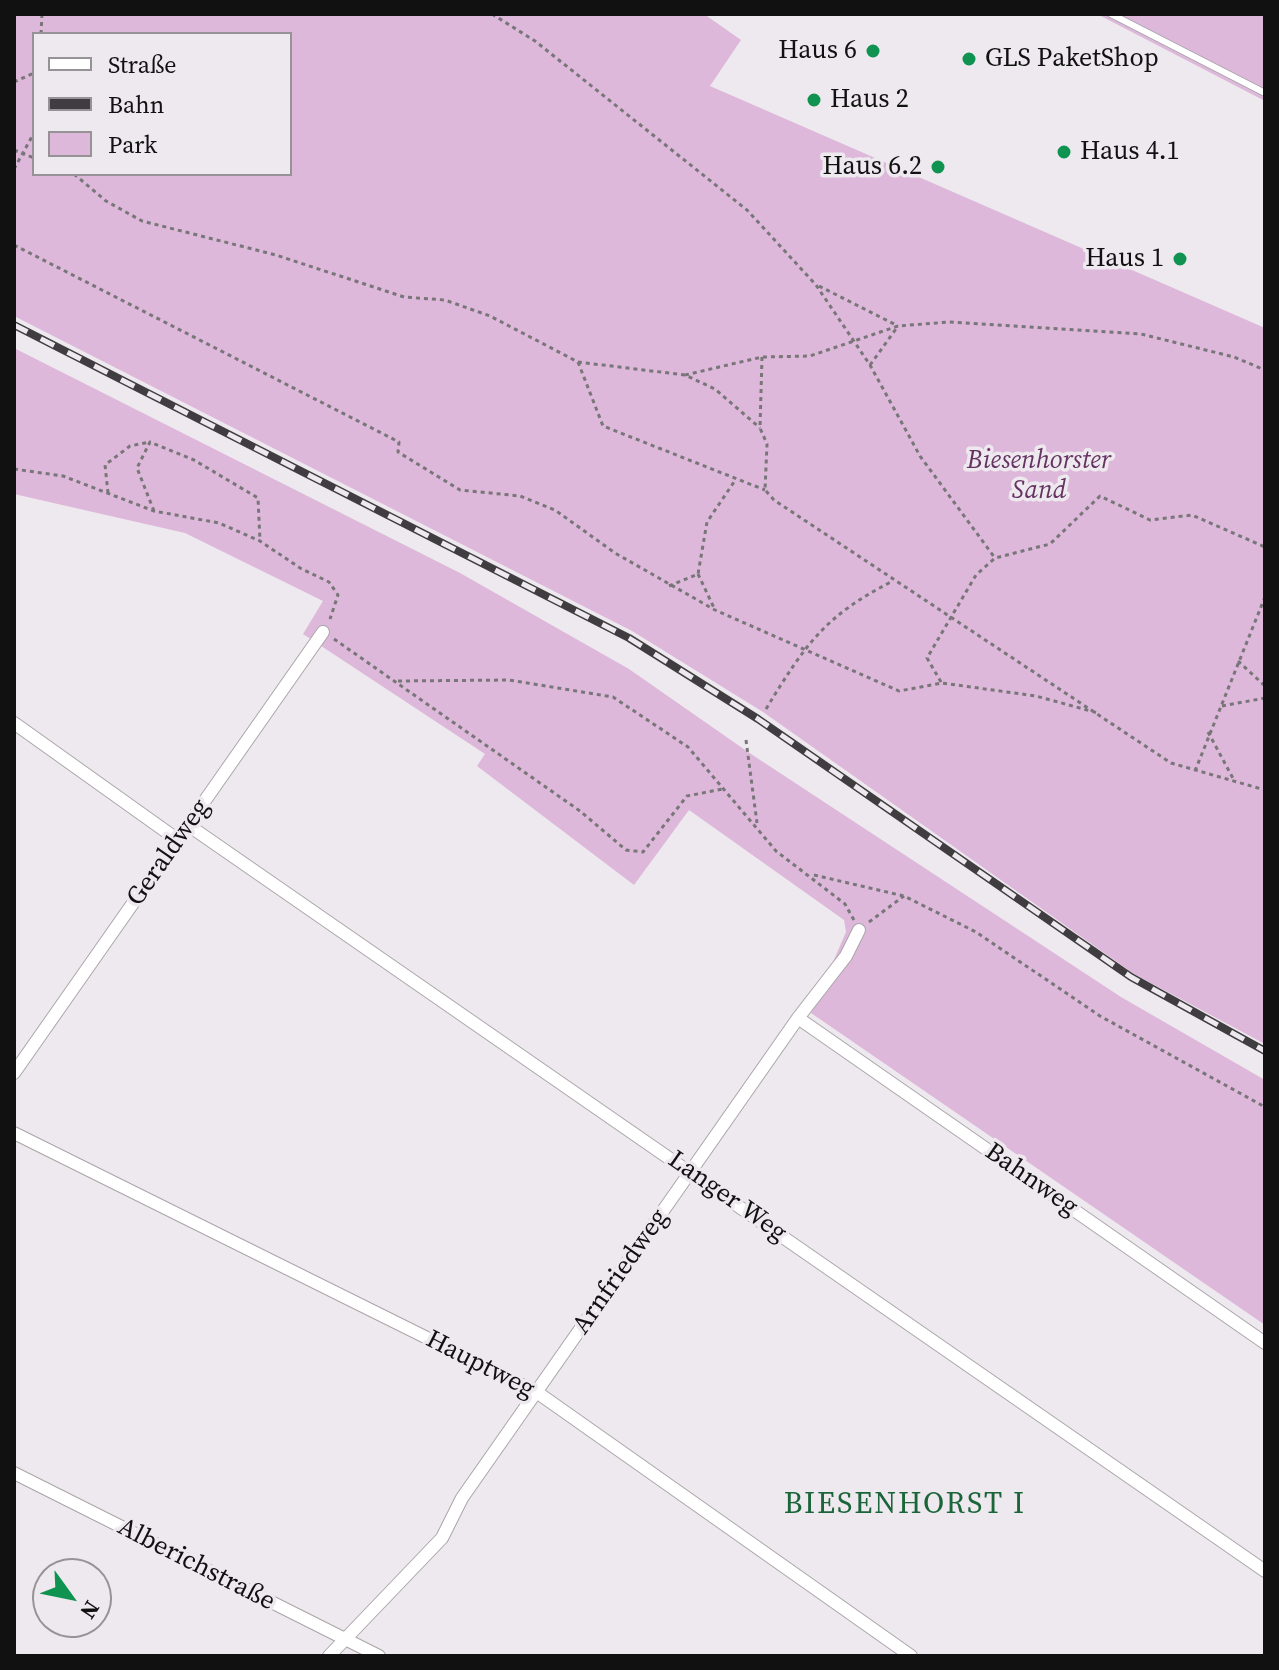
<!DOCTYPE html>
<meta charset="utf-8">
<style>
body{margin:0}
#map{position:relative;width:1279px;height:1670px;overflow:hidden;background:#eee9ee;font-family:"Source Serif 4",serif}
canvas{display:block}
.frame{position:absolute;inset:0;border:16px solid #121112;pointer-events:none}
.legend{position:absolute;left:32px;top:32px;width:260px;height:144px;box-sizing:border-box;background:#eee9ee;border:2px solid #969396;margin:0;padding:10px 14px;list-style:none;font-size:24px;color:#121112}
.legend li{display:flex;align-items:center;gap:16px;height:40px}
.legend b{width:40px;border:2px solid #969396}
.north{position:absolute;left:32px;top:1558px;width:80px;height:80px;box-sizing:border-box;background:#eee9ee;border:2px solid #969396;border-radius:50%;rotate:123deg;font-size:22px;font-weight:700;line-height:32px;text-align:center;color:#121112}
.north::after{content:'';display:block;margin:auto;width:28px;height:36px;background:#109351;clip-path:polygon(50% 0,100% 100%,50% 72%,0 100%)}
</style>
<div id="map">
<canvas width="1279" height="1670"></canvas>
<div class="frame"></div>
<ul class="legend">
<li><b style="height:10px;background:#fff"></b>Straße</li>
<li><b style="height:10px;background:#3f3d3f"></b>Bahn</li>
<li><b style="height:22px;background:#ddb8da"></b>Park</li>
</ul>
<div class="north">N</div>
</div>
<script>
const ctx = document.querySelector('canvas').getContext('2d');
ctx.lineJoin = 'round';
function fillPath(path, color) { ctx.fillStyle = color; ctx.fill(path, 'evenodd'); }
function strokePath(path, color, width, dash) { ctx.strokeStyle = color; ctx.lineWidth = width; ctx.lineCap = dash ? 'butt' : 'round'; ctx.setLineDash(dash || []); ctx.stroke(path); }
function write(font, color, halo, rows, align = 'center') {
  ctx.font = font + ' "Source Serif 4",serif'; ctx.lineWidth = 7; ctx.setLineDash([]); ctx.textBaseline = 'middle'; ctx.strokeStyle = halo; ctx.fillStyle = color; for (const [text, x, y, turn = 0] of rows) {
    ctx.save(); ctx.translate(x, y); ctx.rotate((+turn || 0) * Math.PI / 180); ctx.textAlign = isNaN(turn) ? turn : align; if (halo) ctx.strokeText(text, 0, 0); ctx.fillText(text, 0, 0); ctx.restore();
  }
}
fillPath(new Path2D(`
 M 14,14 L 704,14 L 741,40 L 710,86 L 1265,328 L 1265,1044 L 1134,974 L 763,712 L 632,631 L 14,316 ZM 34,34 L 290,34 L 290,174 L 34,174 Z
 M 1097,14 L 1265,14 L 1265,101 Z
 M 14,348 L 460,573 L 629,669 L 748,752 L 1121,997 L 1265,1080 L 1265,1325 L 811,1013 L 846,932 L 844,920 L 689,810 L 634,885 L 477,766 L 485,754 L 303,634 L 323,601 L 185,533 L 14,494 Z`), '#ddb8da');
const lane = new Path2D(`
 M 1111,14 L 1265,93`);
const street = new Path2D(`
 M 14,723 L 178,840
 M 188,825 L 1265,1571
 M 798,1018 L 1265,1343
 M 14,1073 L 323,632
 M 14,1133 L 538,1393 L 911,1656
 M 14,1473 L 379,1656
 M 329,1656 L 442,1538 L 462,1498 L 798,1018 L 846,956 L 859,930`);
strokePath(lane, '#aaa5a9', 8);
strokePath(street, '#aaa5a9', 14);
strokePath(new Path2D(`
 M 492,14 L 535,41 L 747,210 L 816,285 L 870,365 L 920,456 L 995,558
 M 41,34 L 42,14
 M 14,82 L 34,73
 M 14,150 L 34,158
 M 14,169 L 34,133
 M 74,174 L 106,201 L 142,221 L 276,255 L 404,297 L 445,300 L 490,316 L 578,362 L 685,375 L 715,389 L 760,428
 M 14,245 L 399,442 L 398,452 L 460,490 L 520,496 L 555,510 L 615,553 L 715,610 L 899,691 L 942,683 L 1036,696 L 1098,713
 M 819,286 L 898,326
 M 762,357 L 760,428 L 767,444 L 765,490 L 774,500 L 1171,763 L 1265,790
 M 578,362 L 603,426 L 765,490
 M 870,365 L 898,326
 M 685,375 L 762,357 L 810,356 L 898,326 L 949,322 L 1141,334 L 1234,357 L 1265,370
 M 14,469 L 63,476 L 154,511 L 219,523 L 260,541 L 300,568 L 329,582 L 338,595 L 330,619
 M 108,493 L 105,465 L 130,446 L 150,442
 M 154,511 L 137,468 L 150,442 L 194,460 L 258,498 L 260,541
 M 698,574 L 715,610
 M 669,586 L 698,574 L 707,522 L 736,479
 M 334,639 L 580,811 L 626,850 L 643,852 L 687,796 L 723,789
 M 1238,661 L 1265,686
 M 398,681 L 509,680 L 613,697 L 688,747 L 776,851 L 845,904 L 854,920
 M 941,682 L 927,658 L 976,575 L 995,558 L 1050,544 L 1100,496 L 1150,520 L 1192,515 L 1265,547
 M 1222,706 L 1265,698
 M 766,709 C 805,645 825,615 893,581
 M 1208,732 L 1235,782
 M 746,740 L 757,823
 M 1195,771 L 1265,597
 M 814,875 L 904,896 L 976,932 L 1100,1016 L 1265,1107
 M 869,922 L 904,896`), '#787678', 3, [4, 4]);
strokePath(lane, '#fff', 6);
strokePath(street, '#fff', 12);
const rail = new Path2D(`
 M 14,325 L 629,638 L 758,719 L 1131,977 L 1265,1051`);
strokePath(rail, '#3f3d3f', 8);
strokePath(rail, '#eee9ee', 5, [15]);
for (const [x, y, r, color] of [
 [873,51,8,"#109351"],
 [969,59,8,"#109351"],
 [814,100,8,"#109351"],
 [1064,152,8,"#109351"],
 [938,167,8,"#109351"],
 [1180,259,8,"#109351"]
]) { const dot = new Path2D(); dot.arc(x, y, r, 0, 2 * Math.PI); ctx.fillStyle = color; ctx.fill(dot); strokePath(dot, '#eee9ee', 3); }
write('26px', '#121112', '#eee9ee', [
 ["Haus 6",857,51],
 ["GLS PaketShop",985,59,"left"],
 ["Haus 2",830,100,"left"],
 ["Haus 4.1",1080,152,"left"],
 ["Haus 6.2",922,167],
 ["Haus 1",1164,259]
], 'right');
write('italic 26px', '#653362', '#eee9ee', [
 ["Biesenhorster",1039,461],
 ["Sand",1039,491]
]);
write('26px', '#121112', '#eee9ee', [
 ["Geraldweg",169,853,-55],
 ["Bahnweg",1031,1180,35],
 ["Langer Weg",727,1197,35],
 ["Arnfriedweg",621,1272,-55],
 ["Hauptweg",480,1365,27],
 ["Alberichstraße",196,1565,27]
]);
ctx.letterSpacing = '2px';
write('30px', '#1b653a', '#eee9ee', [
 ["BIESENHORST I",905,1505]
]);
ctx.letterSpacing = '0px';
</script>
